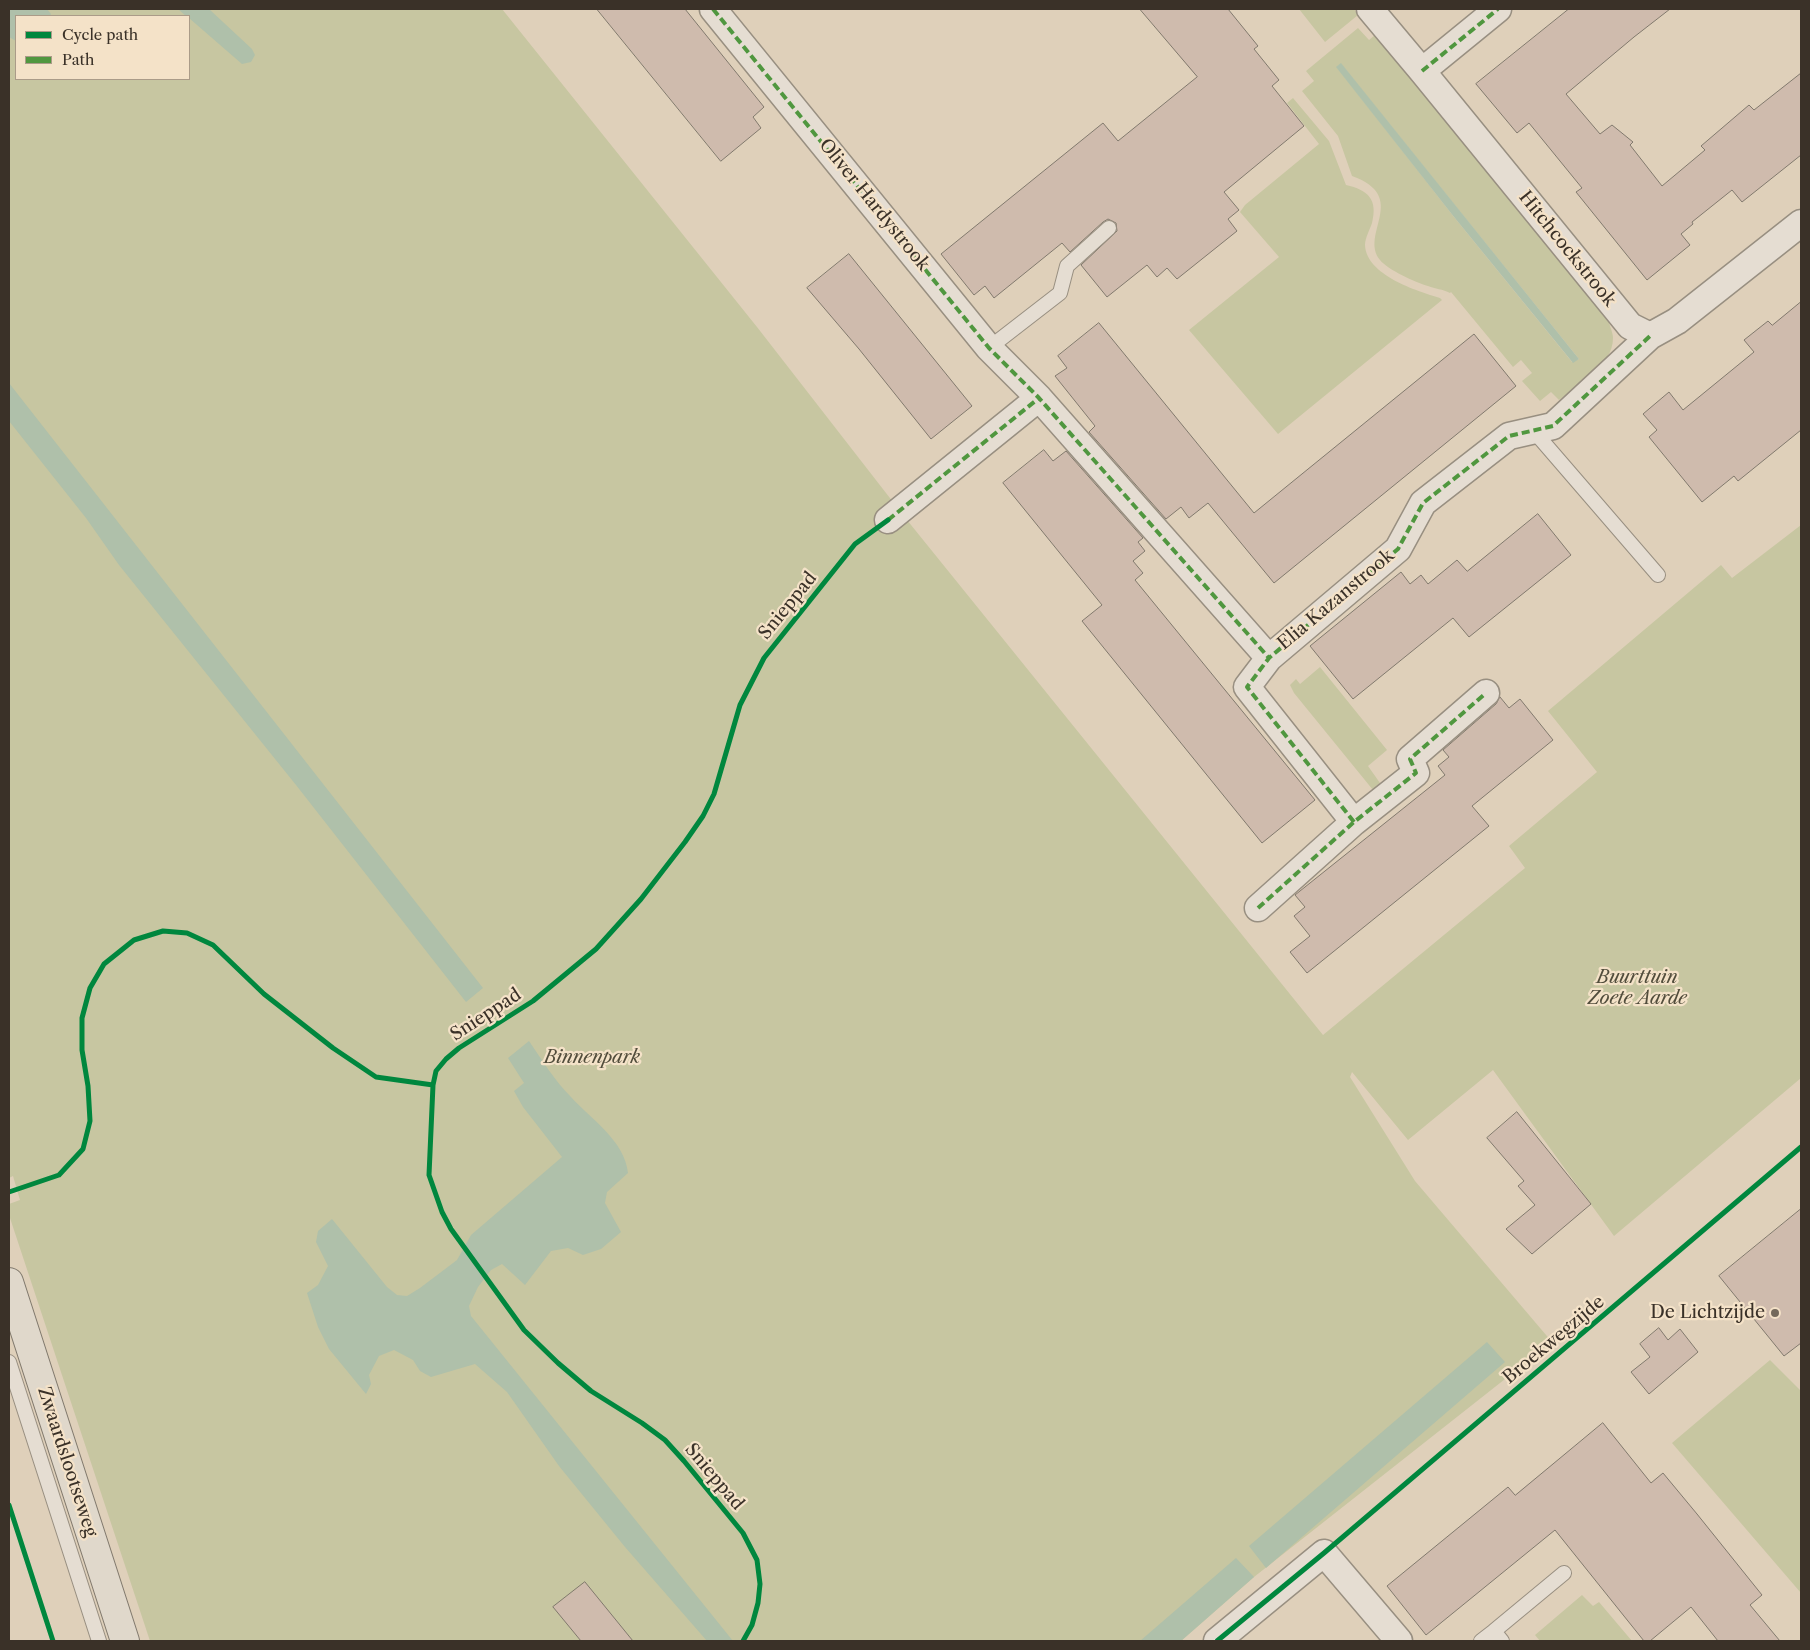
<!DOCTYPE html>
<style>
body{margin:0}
#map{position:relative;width:1810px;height:1650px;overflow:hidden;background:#dfd0ba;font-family:"Libre Caslon Text",serif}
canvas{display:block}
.frame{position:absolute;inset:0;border:10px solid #3a3128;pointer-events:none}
.legend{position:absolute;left:15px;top:15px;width:175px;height:65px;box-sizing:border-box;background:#f4e2c8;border:1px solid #aa9b88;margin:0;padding:6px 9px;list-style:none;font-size:15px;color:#3a3128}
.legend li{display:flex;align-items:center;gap:10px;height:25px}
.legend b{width:25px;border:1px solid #aa9b88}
</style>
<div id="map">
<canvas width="1810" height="1650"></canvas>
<div class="frame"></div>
<ul class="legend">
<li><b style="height:6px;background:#00873e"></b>Cycle path</li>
<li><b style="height:6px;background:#50973f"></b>Path</li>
</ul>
</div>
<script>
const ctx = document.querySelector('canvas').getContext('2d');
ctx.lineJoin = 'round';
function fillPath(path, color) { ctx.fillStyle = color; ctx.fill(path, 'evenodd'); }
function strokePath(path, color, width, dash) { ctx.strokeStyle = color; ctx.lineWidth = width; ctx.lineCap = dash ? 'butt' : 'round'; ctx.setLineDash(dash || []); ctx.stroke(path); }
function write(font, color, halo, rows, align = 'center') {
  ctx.font = font + ' "Libre Caslon Text",serif'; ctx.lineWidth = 4.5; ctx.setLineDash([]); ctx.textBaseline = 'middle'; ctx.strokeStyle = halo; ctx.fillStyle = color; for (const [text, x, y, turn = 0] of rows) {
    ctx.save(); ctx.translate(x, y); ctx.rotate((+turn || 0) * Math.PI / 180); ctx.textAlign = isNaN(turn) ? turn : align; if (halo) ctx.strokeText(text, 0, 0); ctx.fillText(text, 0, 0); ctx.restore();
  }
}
fillPath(new Path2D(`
 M 9,9 L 502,9 L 757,327 L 907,520 L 1323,1035 L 1525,868 L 1509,846 L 1597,772 L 1548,711 L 1721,565 L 1732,578 L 1801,525 L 1801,1078 L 1614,1236 L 1493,1070 L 1408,1140 L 1352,1072 L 1350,1077 L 1415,1181 L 1552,1342 L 1254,1577 L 1181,1641 L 150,1641 L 9,1215 L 9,1204 L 20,1200 L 13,1176 L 9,1178 ZM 16,16 L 189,16 L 189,79 L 16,79 Z
 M 1299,9 L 1354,9 L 1358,15 L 1325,42 Z
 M 1358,28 L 1369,40 L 1375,35 L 1609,322 C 1610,327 1613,333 1613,338 C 1613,366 1578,385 1559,400 L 1551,392 L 1540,401 L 1522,381 L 1532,373 L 1521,360 L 1513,367 L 1451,292 L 1450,293 C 1443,289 1435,289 1428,286 C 1415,282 1388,270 1380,260 C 1359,234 1410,197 1352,176 L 1338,136 L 1302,91 L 1314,81 L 1306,71 ZM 1341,64 L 1579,359 L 1572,362 L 1454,217 L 1337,67 Z
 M 1293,98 L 1329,141 L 1346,185 C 1368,190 1378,199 1372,223 C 1370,229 1365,238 1365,245 C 1366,275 1417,291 1440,298 L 1442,300 L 1278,434 L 1189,330 L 1279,257 L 1240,212 L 1245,205 L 1319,144 L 1287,103 Z
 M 1320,667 L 1387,750 L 1368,766 L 1380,783 L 1373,790 L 1294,693 L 1290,685 L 1296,679 L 1300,684 Z
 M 1770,1360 L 1801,1391 L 1801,1593 L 1672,1443 Z
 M 1582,1595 L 1593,1606 L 1599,1602 L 1632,1641 L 1540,1641 L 1535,1635 Z`), '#c7c6a1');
fillPath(new Path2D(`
 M 9,9 L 47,9 L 51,14 L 50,16 L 16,16 L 16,41 L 9,37 Z
 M 178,9 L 209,9 L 252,49 L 255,55 L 251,62 L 242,64 L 189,18 L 189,16 L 186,16 Z
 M 1341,63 L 1579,359 L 1573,363 L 1454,217 L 1336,67 Z
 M 9,383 L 483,988 L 466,1002 L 296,785 L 119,565 L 86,518 L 9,421 Z
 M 529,1041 C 542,1060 555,1081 571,1097 C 591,1119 625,1141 628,1173 L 607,1192 L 605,1203 L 621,1232 L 601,1249 L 583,1255 L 568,1248 L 551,1251 L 525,1285 L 502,1264 L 491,1270 L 478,1287 L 469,1306 L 471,1316 L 733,1641 L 707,1641 L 625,1547 L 559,1466 L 507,1392 L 475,1364 L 431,1377 L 420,1371 L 413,1360 L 394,1350 L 379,1356 L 369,1375 L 371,1384 L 366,1394 L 329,1349 L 318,1327 L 307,1293 L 318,1285 L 328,1266 L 316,1242 L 318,1231 L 332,1219 L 387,1287 L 397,1295 L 407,1296 L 420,1288 L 457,1260 L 471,1235 L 562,1157 L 523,1107 L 514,1091 L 524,1083 L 508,1058 Z
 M 1487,1342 L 1505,1362 L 1266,1568 L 1249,1546 Z
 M 1236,1558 L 1254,1577 L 1181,1641 L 1140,1641 Z`), '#afc0aa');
const building = new Path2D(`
 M 597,9 L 685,9 L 764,107 L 753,117 L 761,128 L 721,161 Z
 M 1140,9 L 1228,9 L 1258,46 L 1254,49 L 1279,80 L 1272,86 L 1304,126 L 1224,192 L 1239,210 L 1228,219 L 1237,231 L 1177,279 L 1167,268 L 1157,277 L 1147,265 L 1107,297 L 1081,265 L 1117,231 L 1116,223 L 1108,219 L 1103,222 L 1070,252 L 1062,243 L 994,298 L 985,286 L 974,295 L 941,254 L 1103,123 L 1118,141 L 1197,77 Z
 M 1569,9 L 1670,9 L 1634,37 L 1566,94 L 1600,134 L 1612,125 L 1633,142 L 1630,145 L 1662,186 L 1705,150 L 1701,146 L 1749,105 L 1754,110 L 1801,73 L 1801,155 L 1742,202 L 1732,190 L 1692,222 L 1693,224 L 1681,234 L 1690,245 L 1647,280 L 1576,192 L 1582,188 L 1529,123 L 1517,133 L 1476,84 Z
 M 849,254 L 972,406 L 931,439 L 859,349 L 807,288 Z
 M 1801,302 L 1801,430 L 1738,481 L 1734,476 L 1702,502 L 1649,437 L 1657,430 L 1643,414 L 1669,392 L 1683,410 L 1754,352 L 1744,340 L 1768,321 L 1772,325 Z
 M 1099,323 L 1254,513 L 1474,334 L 1516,386 L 1274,583 L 1208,503 L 1189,518 L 1181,507 L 1166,519 L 1089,432 L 1095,426 L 1055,376 L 1067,368 L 1058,356 Z
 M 1044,450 L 1053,461 L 1066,451 L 1143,538 L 1138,542 L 1145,551 L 1133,561 L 1143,573 L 1135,580 L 1315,800 L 1262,843 L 1082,621 L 1102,605 L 1003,483 Z
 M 1538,514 L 1571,555 L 1469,637 L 1453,618 L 1353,699 L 1310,646 L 1401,572 L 1410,584 L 1421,575 L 1428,584 L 1457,560 L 1467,571 Z
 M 1500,697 L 1509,708 L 1520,699 L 1553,740 L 1472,806 L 1489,826 L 1307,973 L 1290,952 L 1310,936 L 1294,916 L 1305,907 L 1295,895 L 1445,775 L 1438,766 L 1449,757 L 1443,750 L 1496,704 Z
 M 1517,1112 L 1591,1204 L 1532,1254 L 1506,1229 L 1535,1205 L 1518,1186 L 1524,1181 L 1487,1138 Z
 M 1801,1209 L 1801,1343 L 1784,1356 L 1719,1276 Z
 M 1659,1328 L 1668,1340 L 1680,1329 L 1698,1352 L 1649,1394 L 1631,1372 L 1650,1357 L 1640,1344 Z
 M 1603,1423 L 1651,1483 L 1663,1473 L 1697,1514 L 1762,1595 L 1750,1605 L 1780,1641 L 1718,1641 L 1691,1607 L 1650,1641 L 1644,1641 L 1555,1530 L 1426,1635 L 1387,1586 L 1508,1487 L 1515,1495 Z
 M 585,1582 L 633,1641 L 581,1641 L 553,1607 Z`);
fillPath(building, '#cfbbad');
strokePath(building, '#81796d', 1);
const lane = new Path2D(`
 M 989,348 L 1060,293 L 1067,266 L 1109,228
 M 1532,429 L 1658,575
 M 9,1362 L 99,1641
 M 1481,1641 L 1494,1631
 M 1502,1641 L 1494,1631 L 1564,1573`);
const street = new Path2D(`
 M 713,9 L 989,348 L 1039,398 L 1269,658
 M 1370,9 L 1422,71 L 1630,326 L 1650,336 L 1677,321 L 1801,223
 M 1422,71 L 1498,9
 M 888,520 L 1039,398
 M 1354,822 L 1247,687 L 1269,658 L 1398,549 L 1423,503 L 1509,436 L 1553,426 L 1650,336
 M 1258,908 L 1354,822 L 1416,773 L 1410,759 L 1486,693
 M 1217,1641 L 1324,1553 L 1399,1641`);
const primary = new Path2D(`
 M 9,1282 L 125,1641`);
strokePath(lane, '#988f81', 16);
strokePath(street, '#988f81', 29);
strokePath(primary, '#81796d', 30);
strokePath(lane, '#e5ddd2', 14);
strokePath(street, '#e5ddd2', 26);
strokePath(primary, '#e0d8cb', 28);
strokePath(new Path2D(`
 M 713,9 L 989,348 L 1039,398 L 1269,658
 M 1422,71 L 1498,9
 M 888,520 L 1039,398
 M 1354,822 L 1247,687 L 1269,658 L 1398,549 L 1423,503 L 1509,436 L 1553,426 L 1650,336
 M 1258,908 L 1354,822 L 1416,773 L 1410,759 L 1486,693`), '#50973f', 4, [8, 4]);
strokePath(new Path2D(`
 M 9,1192 L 59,1175 L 83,1149 L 90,1121 L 88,1086 L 82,1050 L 82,1018 L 90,988 L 104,964 L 134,940 L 163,931 L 187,933 L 213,945 L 264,994 L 333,1048 L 376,1077 L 433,1085
 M 9,1505 L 53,1641
 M 743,1641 L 752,1625 L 758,1603 L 760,1584 L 757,1560 L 743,1533 L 684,1461 L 665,1440 L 642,1423 L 591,1391 L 558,1363 L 524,1330 L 451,1229 L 442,1212 L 429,1175 L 433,1085 L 436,1071 L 446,1059 L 459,1048 L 533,1001 L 596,949 L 641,899 L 685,842 L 703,816 L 714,794 L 740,705 L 764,658 L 855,544 L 888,520
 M 1217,1641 L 1324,1553 L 1801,1147`), '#00873e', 5);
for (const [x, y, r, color] of [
 [1775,1313,5,"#74695b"]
]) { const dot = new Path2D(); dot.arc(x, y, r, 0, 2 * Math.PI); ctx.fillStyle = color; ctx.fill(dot); strokePath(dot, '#f4e2c8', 2); }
write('18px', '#3a3128', '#f4e2c8', [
 ["Oliver Hardystrook",874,205,51],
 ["Hitchcockstrook",1567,249,51],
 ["Elia Kazanstrook",1336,600,-40],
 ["Snieppad",788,606,-51],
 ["Snieppad",486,1015,-33],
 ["Broekwegzijde",1554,1340,-40],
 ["Zwaardslootseweg",67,1462,72],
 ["Snieppad",714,1477,50]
]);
write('italic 18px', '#524d3c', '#f4e2c8', [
 ["Buurttuin",1637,978],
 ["Zoete Aarde",1637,999],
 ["Binnenpark",592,1058]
]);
write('18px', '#3a3128', '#f4e2c8', [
 ["De Lichtzijde",1765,1313]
], 'right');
</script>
